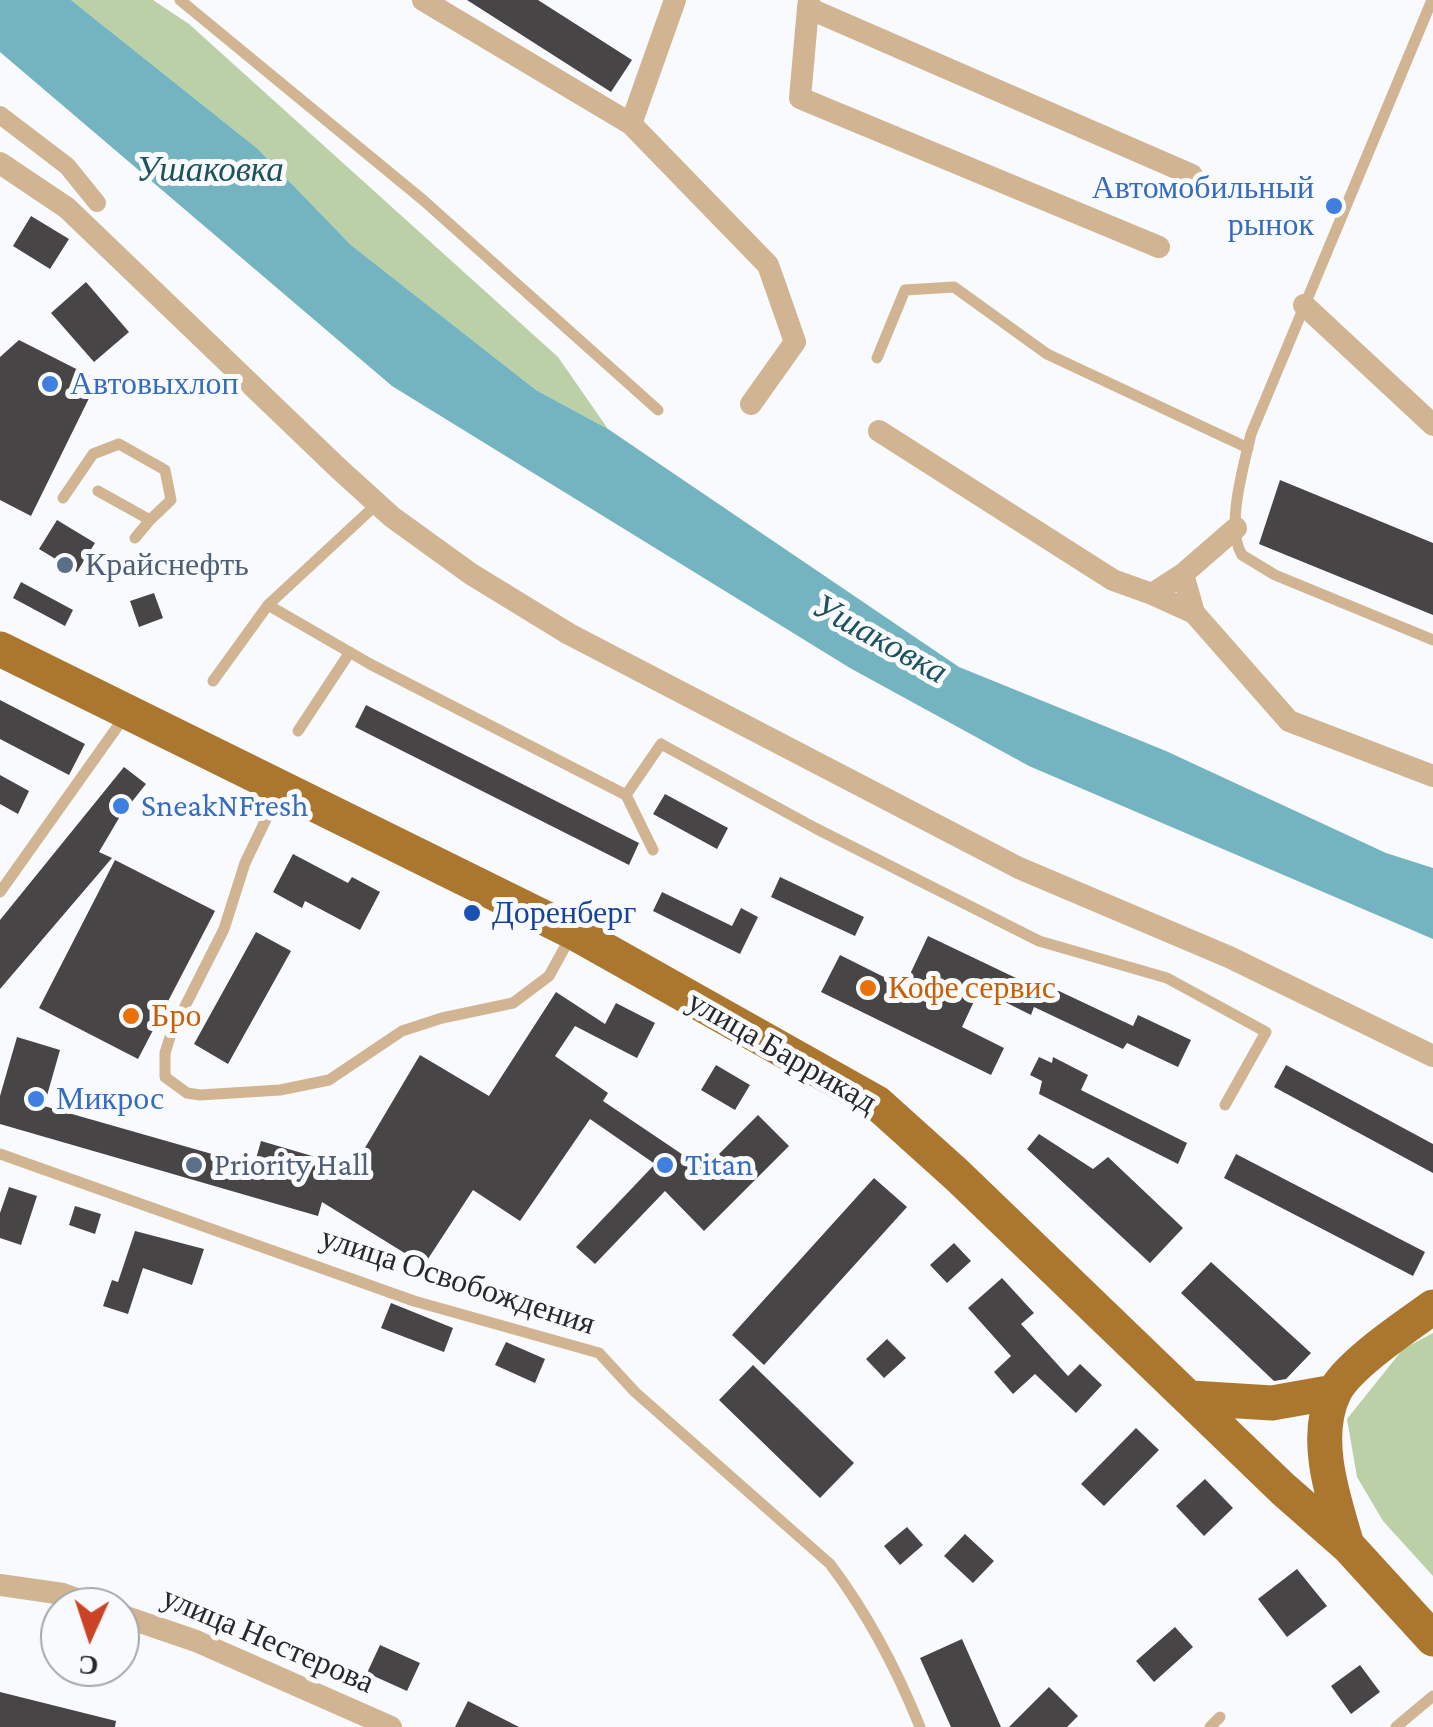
<!DOCTYPE html>
<meta charset="utf-8">
<style>
body{margin:0}
#map{position:relative;width:1433px;height:1727px;overflow:hidden;background:#f8fafd;font-family:"Crimson Pro",serif}
canvas{display:block}
.north{position:absolute;left:40px;top:1587px;width:100px;height:100px;box-sizing:border-box;background:#f8fafd;border:2px solid #a5a6a9;border-radius:50%;rotate:183deg;font-size:28px;font-weight:700;line-height:40px;text-align:center;color:#28292a}
.north::after{content:'';display:block;margin:auto;width:35px;height:45px;background:#cc4224;clip-path:polygon(50% 0,100% 100%,50% 72%,0 100%)}
</style>
<div id="map">
<canvas width="1433" height="1727"></canvas>
<div class="north">С</div>
</div>
<script>
const ctx = document.querySelector('canvas').getContext('2d');
ctx.lineJoin = 'round';
function fillPath(path, color) { ctx.fillStyle = color; ctx.fill(path, 'evenodd'); }
function strokePath(path, color, width, dash) { ctx.strokeStyle = color; ctx.lineWidth = width; ctx.lineCap = dash ? 'butt' : 'round'; ctx.setLineDash(dash || []); ctx.stroke(path); }
function write(font, color, halo, rows, align = 'center') {
  ctx.font = font + ' "Crimson Pro",serif'; ctx.lineWidth = 10; ctx.setLineDash([]); ctx.textBaseline = 'middle'; ctx.strokeStyle = halo; ctx.fillStyle = color; for (const [text, x, y, turn = 0] of rows) {
    ctx.save(); ctx.translate(x, y); ctx.rotate((+turn || 0) * Math.PI / 180); ctx.textAlign = isNaN(turn) ? turn : align; if (halo) ctx.strokeText(text, 0, 0); ctx.fillText(text, 0, 0); ctx.restore();
  }
}
fillPath(new Path2D(`
 M 71,0 L 153,0 L 189,24 L 558,357 L 608,429 L 536,390 L 351,245 L 258,149 Z
 M 1433,1333 L 1433,1576 L 1383,1521 L 1357,1477 L 1347,1419 L 1403,1349 Z`), '#bbd0a6');
fillPath(new Path2D(`
 M 0,0 L 71,0 L 258,149 L 351,245 L 536,390 L 608,429 L 959,667 L 1166,751 L 1386,853 L 1433,868 L 1433,939 L 1029,766 L 850,668 L 392,386 L 0,52 Z`), '#74b4c1');
fillPath(new Path2D(`
 M 467,0 L 538,0 L 632,60 L 611,92 Z
 M 31,216 L 69,239 L 50,269 L 13,246 Z
 M 86,282 L 129,332 L 94,362 L 51,313 Z
 M 19,340 L 98,380 L 31,516 L 0,500 L 0,357 Z
 M 1280,480 L 1433,543 L 1433,615 L 1259,544 Z
 M 57,520 L 95,543 L 77,572 L 39,549 Z
 M 21,582 L 73,610 L 65,626 L 13,598 Z
 M 154,593 L 163,618 L 139,627 L 130,601 Z
 M 0,700 L 85,744 L 69,775 L 0,739 Z
 M 366,705 L 639,843 L 629,865 L 355,727 Z
 M 124,767 L 146,784 L 119,818 L 99,852 L 112,858 L 0,989 L 0,920 Z
 M 0,775 L 29,791 L 18,814 L 0,804 Z
 M 665,794 L 728,828 L 717,849 L 653,814 Z
 M 293,854 L 348,883 L 352,877 L 380,892 L 360,930 L 305,901 L 302,908 L 273,892 Z
 M 115,860 L 215,911 L 138,1059 L 39,1008 Z
 M 780,877 L 864,917 L 855,936 L 771,897 Z
 M 662,892 L 732,926 L 741,908 L 758,917 L 740,954 L 653,911 Z
 M 256,932 L 291,951 L 228,1064 L 194,1044 Z
 M 928,936 L 1039,989 L 1042,983 L 1133,1026 L 1138,1015 L 1191,1040 L 1178,1067 L 1127,1043 L 1123,1049 L 1034,1007 L 1031,1015 L 1003,1001 L 999,1008 L 976,997 L 962,1027 L 1004,1048 L 991,1075 L 821,992 L 840,955 L 904,987 Z
 M 556,992 L 605,1024 L 616,1003 L 655,1023 L 637,1058 L 575,1026 L 555,1056 L 608,1093 L 603,1101 L 704,1169 L 758,1115 L 789,1146 L 704,1231 L 665,1191 L 595,1264 L 576,1247 L 655,1164 L 590,1119 L 520,1221 L 473,1190 L 424,1265 L 322,1202 L 318,1216 L 0,1124 L 0,1096 L 17,1037 L 60,1050 L 44,1106 L 254,1166 L 261,1141 L 353,1168 L 420,1055 L 489,1096 Z
 M 1039,1057 L 1052,1063 L 1053,1057 L 1088,1075 L 1081,1090 L 1187,1143 L 1178,1164 L 1039,1094 L 1042,1081 L 1030,1075 Z
 M 716,1065 L 750,1085 L 735,1110 L 701,1090 Z
 M 1286,1065 L 1433,1144 L 1433,1173 L 1274,1087 Z
 M 1039,1134 L 1093,1169 L 1108,1157 L 1183,1228 L 1150,1263 L 1027,1149 Z
 M 1236,1154 L 1425,1252 L 1413,1276 L 1224,1178 Z
 M 874,1178 L 907,1207 L 764,1365 L 732,1335 Z
 M 9,1187 L 37,1196 L 21,1245 L 0,1238 L 0,1213 Z
 M 75,1206 L 101,1214 L 95,1234 L 69,1225 Z
 M 135,1231 L 204,1249 L 192,1285 L 143,1268 L 128,1314 L 103,1306 L 112,1280 L 118,1282 Z
 M 954,1243 L 971,1261 L 947,1283 L 930,1265 Z
 M 1211,1262 L 1311,1353 L 1286,1379 L 1274,1381 L 1181,1293 Z
 M 1002,1278 L 1034,1313 L 1021,1324 L 1068,1376 L 1080,1364 L 1102,1385 L 1076,1413 L 1035,1374 L 1013,1394 L 994,1372 L 1011,1356 L 968,1308 Z
 M 391,1303 L 453,1328 L 444,1352 L 381,1328 Z
 M 887,1339 L 906,1358 L 884,1378 L 866,1359 Z
 M 506,1342 L 545,1359 L 535,1383 L 495,1365 Z
 M 753,1365 L 854,1463 L 820,1498 L 719,1400 Z
 M 1136,1428 L 1159,1450 L 1104,1506 L 1081,1484 Z
 M 1205,1479 L 1233,1508 L 1204,1536 L 1176,1506 Z
 M 907,1527 L 923,1545 L 900,1565 L 884,1546 Z
 M 965,1534 L 994,1561 L 973,1583 L 944,1556 Z
 M 1297,1569 L 1327,1606 L 1287,1637 L 1258,1599 Z
 M 1175,1627 L 1193,1647 L 1154,1682 L 1136,1661 Z
 M 962,1639 L 1001,1727 L 951,1727 L 920,1658 Z
 M 380,1645 L 420,1663 L 407,1691 L 367,1673 Z
 M 1360,1665 L 1380,1692 L 1351,1714 L 1331,1686 Z
 M 1049,1687 L 1078,1716 L 1067,1727 L 1009,1727 Z
 M 0,1692 L 116,1721 L 115,1727 L 0,1727 Z
 M 468,1701 L 519,1727 L 455,1727 Z`), '#484547');
strokePath(new Path2D(`
 M 180,0 L 423,200 L 658,410
 M 1432,0 L 1251,434 C 1244,465 1225,528 1242,555 L 1275,575 L 1433,640
 M 877,358 L 905,290 L 954,287 L 1047,354 L 1248,448
 M 63,498 L 93,454 L 119,444 L 165,470 L 171,500 L 150,520 L 98,491
 M 135,538 L 150,520
 M 268,605 L 378,503
 M 213,681 L 268,605 L 370,664 L 626,795 L 661,744 L 815,828 L 1039,941 L 1167,978 L 1266,1032 L 1225,1105
 M 298,731 L 350,652
 M 280,790 L 245,863 L 224,929 L 171,1034 L 165,1053 L 165,1077 L 187,1093 L 200,1095 L 280,1090 L 329,1080 L 402,1031 L 442,1018 L 513,1003 L 549,976 L 571,936
 M 626,795 L 653,850
 M 0,892 L 125,716
 M 0,1154 L 414,1301 L 599,1353 L 635,1392 L 830,1564 C 867,1613 897,1670 920,1727
 M 1210,1727 L 1220,1717
 M 1396,1727 L 1433,1696`), '#d1b491', 11);
strokePath(new Path2D(`
 M 0,115 L 67,166 L 97,203`), '#d1b491', 18);
strokePath(new Path2D(`
 M 423,0 L 631,124 L 675,0
 M 809,0 L 808,8 L 1192,175
 M 808,8 L 800,98 L 1159,247
 M 631,124 L 768,265 L 795,342 L 751,404
 M 0,163 L 67,208 L 338,468 L 392,517 L 471,574 L 569,634 L 1019,868 L 1229,957 L 1433,1056
 M 1304,305 L 1433,425
 M 879,431 L 1113,580 L 1152,594
 M 1183,574 L 1236,528
 M 1194,613 L 1183,574 L 1152,594 L 1194,613 L 1289,721 L 1433,776
 M 0,1585 L 63,1594 L 99,1607
 M 120,1615 L 196,1641 L 391,1727`), '#d1b491', 22);
strokePath(new Path2D(`
 M 0,649 L 573,932 L 877,1103 L 957,1175 L 1283,1489 L 1348,1546 L 1433,1639
 M 1191,1398 L 1272,1403 L 1334,1392
 M 1347,1545 C 1334,1500 1312,1439 1334,1393 C 1346,1366 1408,1325 1433,1307`), '#ab772f', 35);
for (const [x, y, r, color] of [
 [1334,206,10,"#3f7fe0"],
 [50,384,10,"#3f7fe0"],
 [65,565,10,"#5c6f8a"],
 [121,806,10,"#3f7fe0"],
 [472,913,10,"#1a4fb4"],
 [868,988,10,"#e8710a"],
 [131,1016,10,"#e8710a"],
 [36,1099,10,"#3f7fe0"],
 [194,1165,10,"#5c6f8a"],
 [665,1165,10,"#3f7fe0"]
]) { const dot = new Path2D(); dot.arc(x, y, r, 0, 2 * Math.PI); ctx.fillStyle = color; ctx.fill(dot); strokePath(dot, '#f8fafd', 4); }
write('32px', '#366cbe', '#f8fafd', [
 ["Автомобильный",1314,188,"right"],
 ["рынок",1314,225,"right"],
 ["Автовыхлоп",70,384],
 ["SneakNFresh",141,806],
 ["Микрос",56,1099],
 ["Titan",685,1165]
], 'left');
write('32px', '#4e5e75', '#f8fafd', [
 ["Крайснефть",85,565],
 ["Priority Hall",214,1165]
], 'left');
write('32px', '#164399', '#f8fafd', [
 ["Доренберг",492,913]
], 'left');
write('32px', '#c56008', '#f8fafd', [
 ["Кофе сервис",888,988],
 ["Бро",151,1016]
], 'left');
write('32px', '#28292a', '#f8fafd', [
 ["улица Баррикад",782,1052,30],
 ["улица Освобождения",458,1281,18],
 ["улица Нестерова",268,1640,23]
]);
write('italic 35px', '#1c535d', '#f8fafd', [
 ["Ушаковка",210,170],
 ["Ушаковка",880,639,29]
]);
</script>
